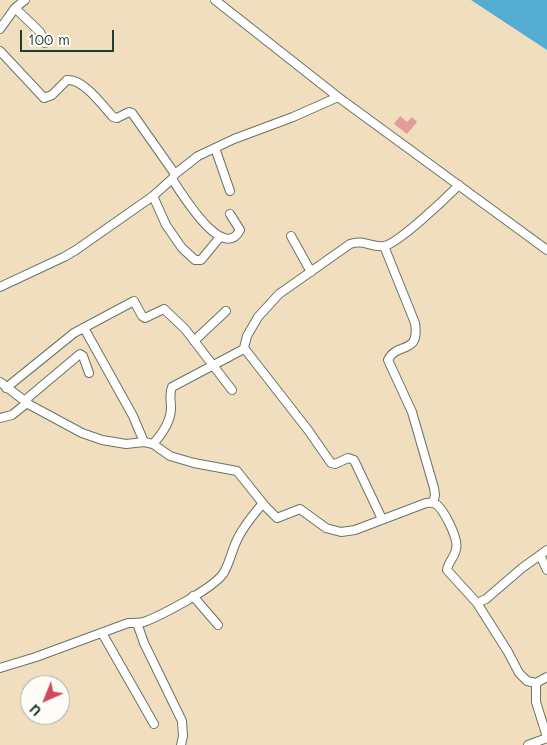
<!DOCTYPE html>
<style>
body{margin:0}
#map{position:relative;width:547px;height:745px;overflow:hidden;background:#f0debf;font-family:Mali,sans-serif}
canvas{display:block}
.north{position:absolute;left:20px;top:675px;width:50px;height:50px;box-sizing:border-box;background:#fdfcf7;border:1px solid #a4b0a9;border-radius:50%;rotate:224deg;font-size:14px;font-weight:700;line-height:20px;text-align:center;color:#1f3d34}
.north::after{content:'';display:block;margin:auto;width:18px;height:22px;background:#d1495b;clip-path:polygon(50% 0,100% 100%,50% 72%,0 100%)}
.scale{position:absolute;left:20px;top:30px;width:94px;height:22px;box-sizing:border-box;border:2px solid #1f3d34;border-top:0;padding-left:6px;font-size:15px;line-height:18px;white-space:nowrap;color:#1f3d34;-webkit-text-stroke:4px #fdfcf7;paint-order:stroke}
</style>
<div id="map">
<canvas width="547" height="745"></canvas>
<div class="north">U</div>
<div class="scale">100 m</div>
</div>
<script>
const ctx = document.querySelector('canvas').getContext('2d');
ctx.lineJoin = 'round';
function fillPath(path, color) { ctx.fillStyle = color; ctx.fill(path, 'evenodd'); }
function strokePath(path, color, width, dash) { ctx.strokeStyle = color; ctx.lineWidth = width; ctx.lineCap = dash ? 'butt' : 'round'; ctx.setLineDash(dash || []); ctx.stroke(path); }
fillPath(new Path2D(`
 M 471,0 L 547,0 L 547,50 Z`), '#54acd1');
fillPath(new Path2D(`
 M 400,116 L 407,122 L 412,117 L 417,122 L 407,134 L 394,124 Z`), '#e19d9c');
const minor = new Path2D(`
 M 215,0 L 338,97 L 547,250
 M 15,8 L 40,32 L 45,43
 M 0,29 L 15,8 L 25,0
 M 0,51 L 44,98 L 52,95 L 67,80 C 83,78 103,106 113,117 L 117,118 L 129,112 L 132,113 L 175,174
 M 215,148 L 230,191
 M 172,179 C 181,192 223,263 240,230 L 230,214
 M 153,196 L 166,225 L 182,248 L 195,260 L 201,260 L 220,237
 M 291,236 L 311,272
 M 384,246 L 415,323 C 420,356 397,341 388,360 L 412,412 L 434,488 L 435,495 L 433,503
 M 0,287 L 64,257 L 76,250 L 153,196 L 172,179 L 175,174 L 198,156 L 234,139 L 293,117 L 338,97
 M 84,328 L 133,416 L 144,442
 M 194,341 L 226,311
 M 244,348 L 308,430 L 331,463 L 335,464 L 348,458 L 354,460 L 382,519
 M 0,382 L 30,405 L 82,433 L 102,440 L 126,444 L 144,442 L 153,444 L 170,456 L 194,463 L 237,471 L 265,506 L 277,518 L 300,509 L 326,528 L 341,532 L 355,530 L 426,503 C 429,503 431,502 434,503 C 443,507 459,539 456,549 C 455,557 448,562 447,570 L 477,603 L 486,599 L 522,568 L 547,550
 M 6,388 L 74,333 L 134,301 L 142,316 L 145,318 L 164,309 L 185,329 L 232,390
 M 24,401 L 80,354 L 83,356 L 89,373
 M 0,418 L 12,415 L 27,403
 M 153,444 C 162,434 171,422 171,408 C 171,400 169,394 172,387 L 242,350 L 244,348 L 247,336 L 258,317 L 279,294 L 350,244 C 365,239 371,248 384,246 C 398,244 447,197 459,185
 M 540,555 L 547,570
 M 193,596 L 218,625
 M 477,603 L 508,652 L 519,673 L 527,681 L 536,683 L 536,702 L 547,737
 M 137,623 L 144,643 L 182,721 L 183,736 L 181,745
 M 102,633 L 154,724
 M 0,668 L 36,657 L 128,623 C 134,623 138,623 144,622 C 162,615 212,589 223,574 C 230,563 232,549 238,538 C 244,525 254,514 263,503
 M 536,683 L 547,677
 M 528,745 L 547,738`);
strokePath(minor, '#687565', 10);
strokePath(minor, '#fff', 8);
</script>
